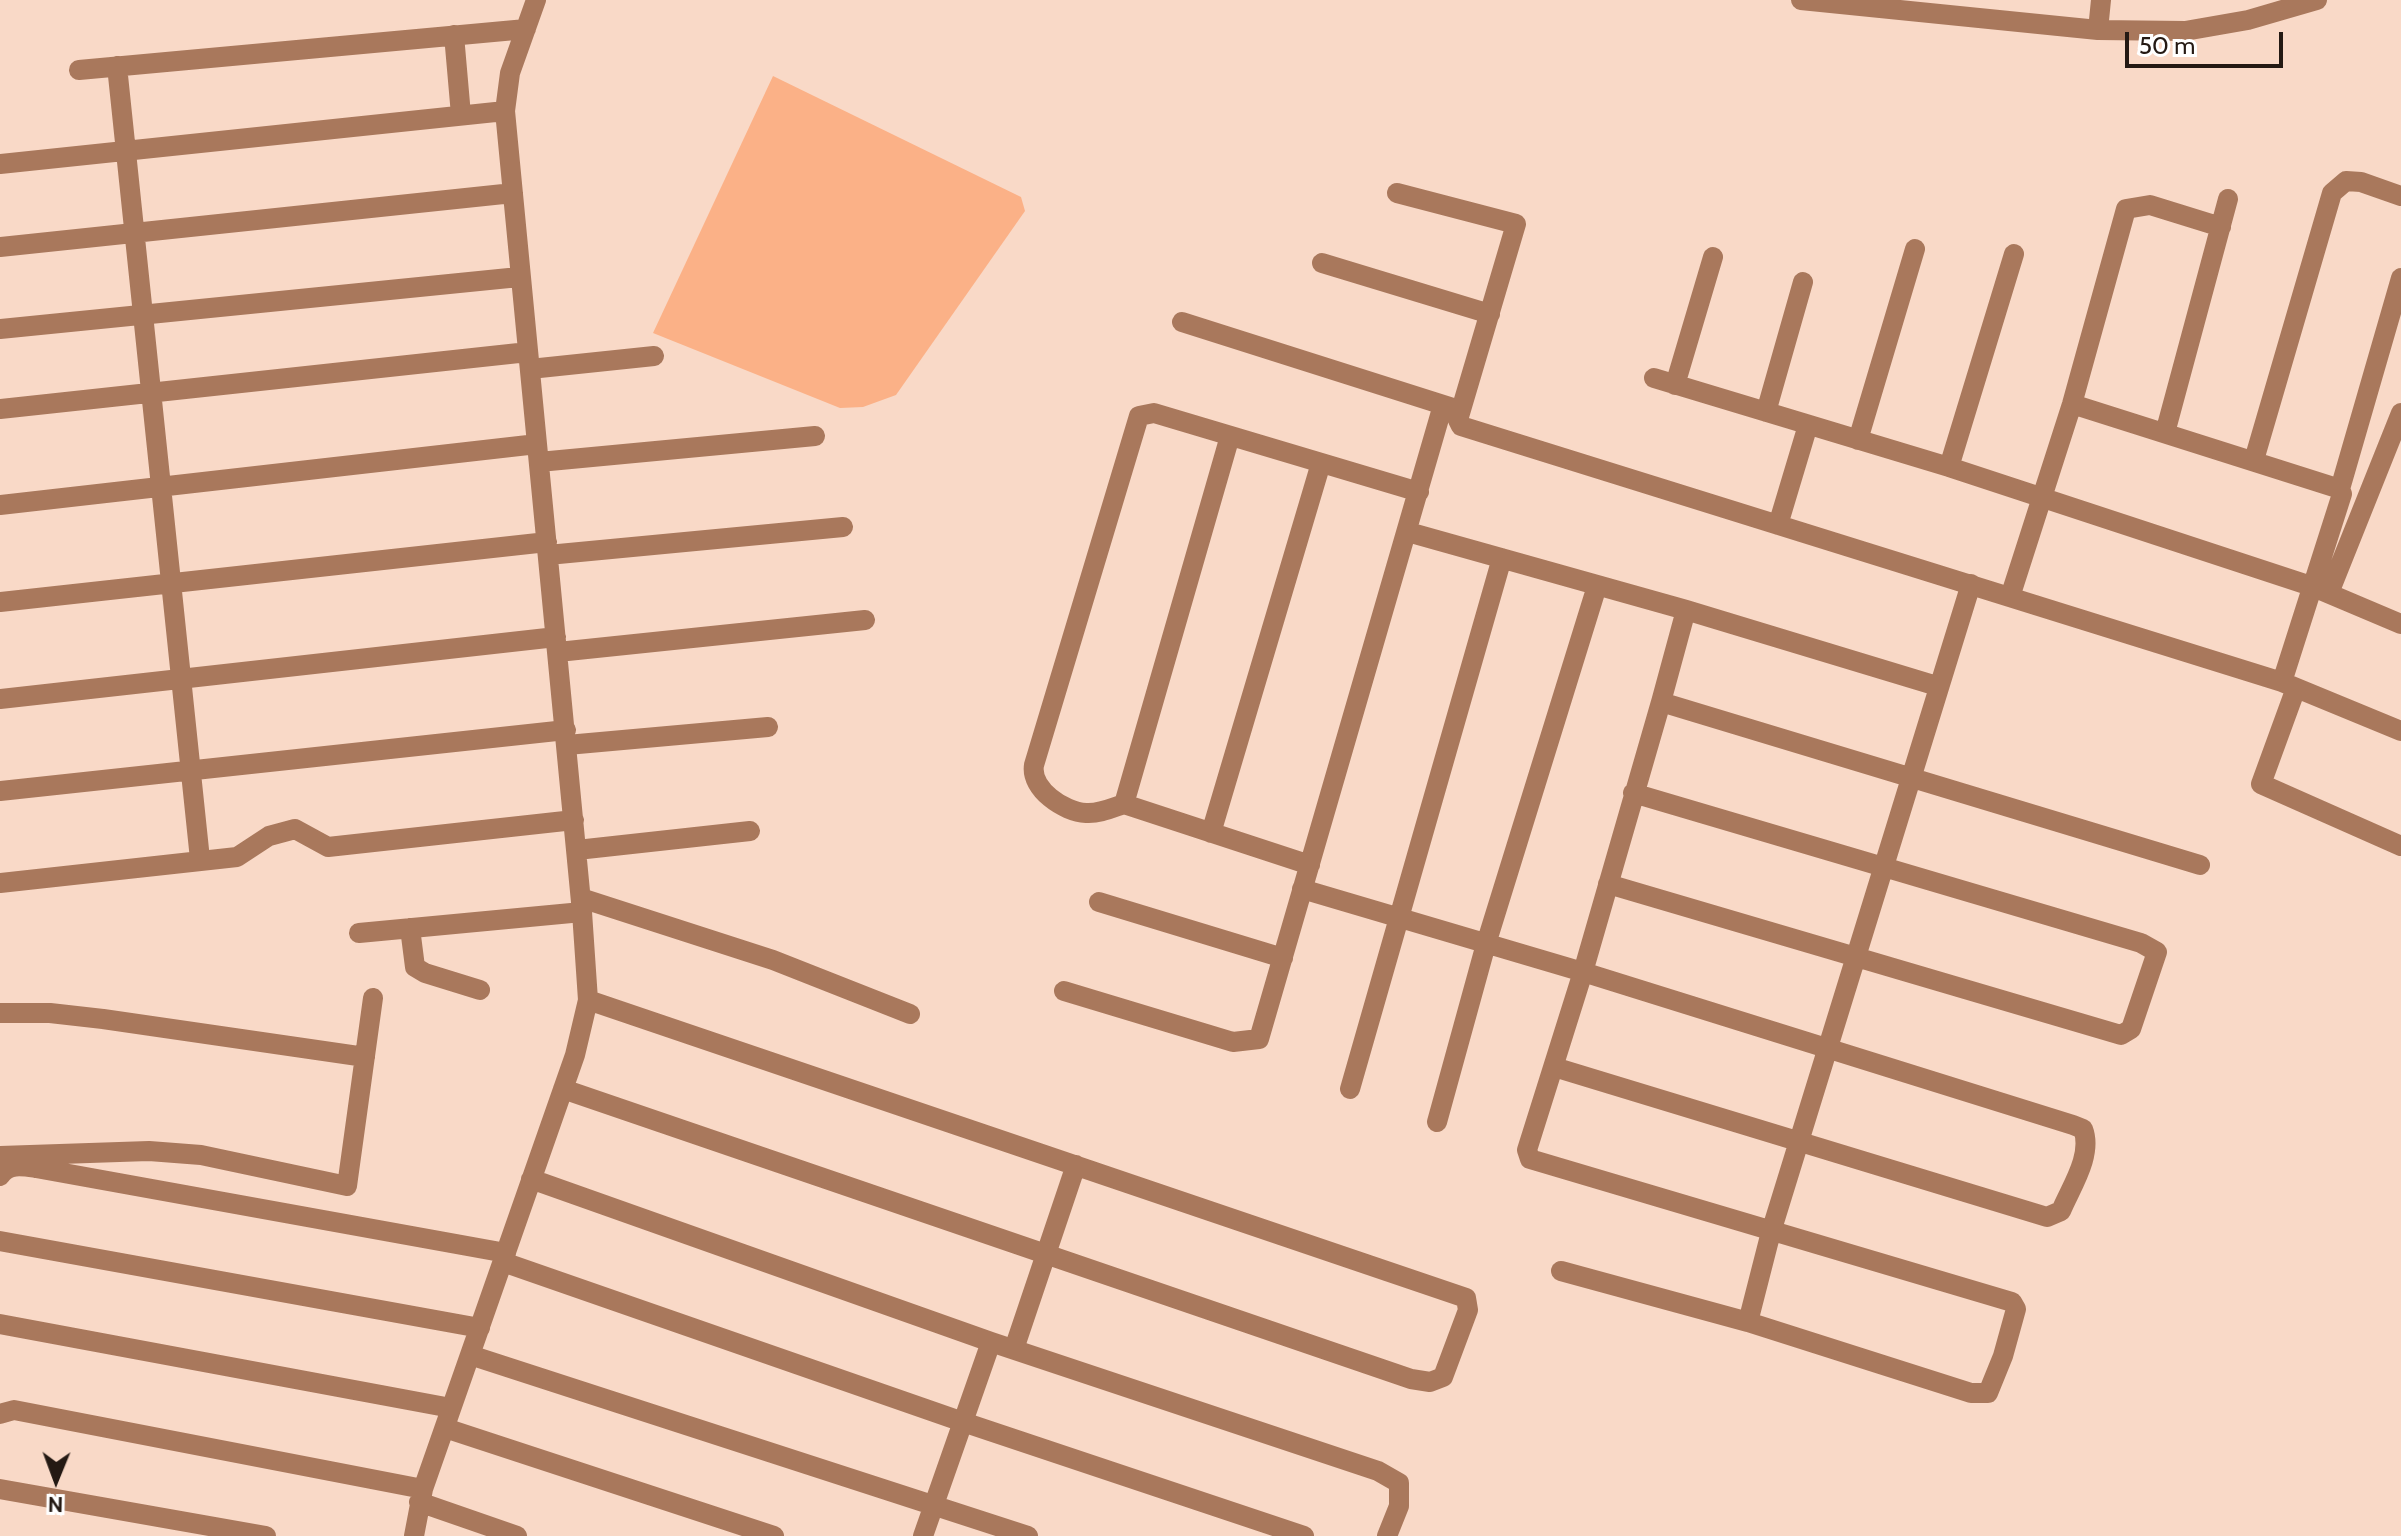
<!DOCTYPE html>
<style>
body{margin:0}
#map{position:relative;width:2401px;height:1536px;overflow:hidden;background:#f9d9c7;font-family:Cabin,sans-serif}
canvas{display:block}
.north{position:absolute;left:16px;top:1440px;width:80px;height:80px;-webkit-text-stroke:6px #fff;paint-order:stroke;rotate:181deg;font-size:22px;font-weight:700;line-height:32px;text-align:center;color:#241913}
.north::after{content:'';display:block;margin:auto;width:28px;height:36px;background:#241913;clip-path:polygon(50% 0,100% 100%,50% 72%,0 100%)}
.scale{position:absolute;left:2125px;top:32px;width:158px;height:36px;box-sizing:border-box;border:4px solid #241913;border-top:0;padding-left:10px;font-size:24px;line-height:28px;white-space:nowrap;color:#241913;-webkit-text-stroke:6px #fff;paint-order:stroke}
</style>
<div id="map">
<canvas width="2401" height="1536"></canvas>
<div class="north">N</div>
<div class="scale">50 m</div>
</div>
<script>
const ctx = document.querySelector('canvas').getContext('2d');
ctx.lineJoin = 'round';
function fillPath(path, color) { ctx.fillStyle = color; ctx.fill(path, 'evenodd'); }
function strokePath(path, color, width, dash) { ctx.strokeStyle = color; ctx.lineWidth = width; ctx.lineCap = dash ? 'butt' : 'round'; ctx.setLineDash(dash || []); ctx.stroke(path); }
fillPath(new Path2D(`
 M 773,76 L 1021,197 L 1025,211 L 896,395 L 863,407 L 840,408 L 653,333 Z`), '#fbb187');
strokePath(new Path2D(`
 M 1801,0 L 2098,30 L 2185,31 L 2248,20 L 2317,0
 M 2098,30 L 2101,0
 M 454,35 L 461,115
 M 117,66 L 200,859
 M 79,70 L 526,29
 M 0,164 L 505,111
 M 1397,193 L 1516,224 L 1458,420 L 1461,426 L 2282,682 L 2401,731
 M 0,247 L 513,193
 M 1322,263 L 1490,314
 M 1182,322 L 1453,408
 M 0,329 L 519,277
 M 530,369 L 654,356
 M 1654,378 L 1949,467 L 2311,586 L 2401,624
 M 1675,385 L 1713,257
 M 2072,404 L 2340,489 L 2342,494 L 2282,682
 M 0,409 L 528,352
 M 1766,412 L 1803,282
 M 2165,433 L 2228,199
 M 1858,440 L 1915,249
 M 2254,460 L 2332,193 L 2346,181 L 2361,182 L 2401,196
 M 539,462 L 815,436
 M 1949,467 L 2014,254
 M 2340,489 L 2401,278
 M 0,505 L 537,444
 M 1778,525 L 1808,425
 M 1408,532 L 1686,610 L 1937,686
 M 548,555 L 843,527
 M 2329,593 L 2401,413
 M 2010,597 L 2072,404 L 2126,209 L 2150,205 L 2221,227
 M 0,602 L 547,542
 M 558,652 L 865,620
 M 2296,688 L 2261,784 L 2401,846
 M 0,699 L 556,637
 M 1661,702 L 1686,610
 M 567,745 L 768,727
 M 0,791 L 566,730
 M 1124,804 L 1230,436
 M 1211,833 L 1321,463
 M 577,850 L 750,831
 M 1310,865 L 1124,804 C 1112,808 1099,814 1086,813 C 1064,812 1030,789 1034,765 L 1139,416 L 1154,413 L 1419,492
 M 0,883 L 237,857 L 269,836 L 295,829 L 328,847 L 574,820
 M 1608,884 L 2121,1035 L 2131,1029 L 2157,952 L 2141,943 L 1633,793
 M 1302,889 L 1583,972 L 1661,702 L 2200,865
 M 581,898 L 773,960 L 910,1014
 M 1099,902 L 1283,958
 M 410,928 L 415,967 L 425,973 L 480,990
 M 359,933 L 582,912
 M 1064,991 L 1233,1042 L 1259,1039 L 1443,405
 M 0,1013 L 50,1013 L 103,1019 L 365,1057
 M 1554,1067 L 2047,1217 L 2061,1211 C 2071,1187 2093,1155 2083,1129 L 2073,1125 L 1583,972 L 1527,1150 L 1530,1159 L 2012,1302 L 2016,1309 L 2003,1356 L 1988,1393 L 1971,1393 L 1748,1322 L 1561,1271
 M 563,1089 L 1411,1379 L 1430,1382 L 1443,1377 L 1468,1310 L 1466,1298 L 588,1000
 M 1350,1089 L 1502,558
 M 1437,1122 L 1486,944 L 1597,586
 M 0,1156 L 149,1151 L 201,1155 L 347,1186 L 373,998
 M 0,1176 C 8,1163 23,1166 36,1168 L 506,1253
 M 531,1179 L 991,1342 L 1378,1471 L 1399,1483 L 1399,1506 L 1387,1536
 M 0,1241 L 480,1328
 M 503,1262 L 963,1422 L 1304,1536
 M 1748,1322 L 1771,1232 L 1971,584
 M 0,1324 L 451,1408
 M 1014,1349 L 1076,1165
 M 470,1355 L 1028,1536
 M 0,1414 L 14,1410 L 423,1489
 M 445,1428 L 774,1536
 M 0,1489 L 266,1536
 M 419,1502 L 517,1536
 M 414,1536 L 423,1489 L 575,1055 L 588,1000 L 582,912 L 505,111 L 510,73 L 536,0
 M 923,1536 L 991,1342`), '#a9785c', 20);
</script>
